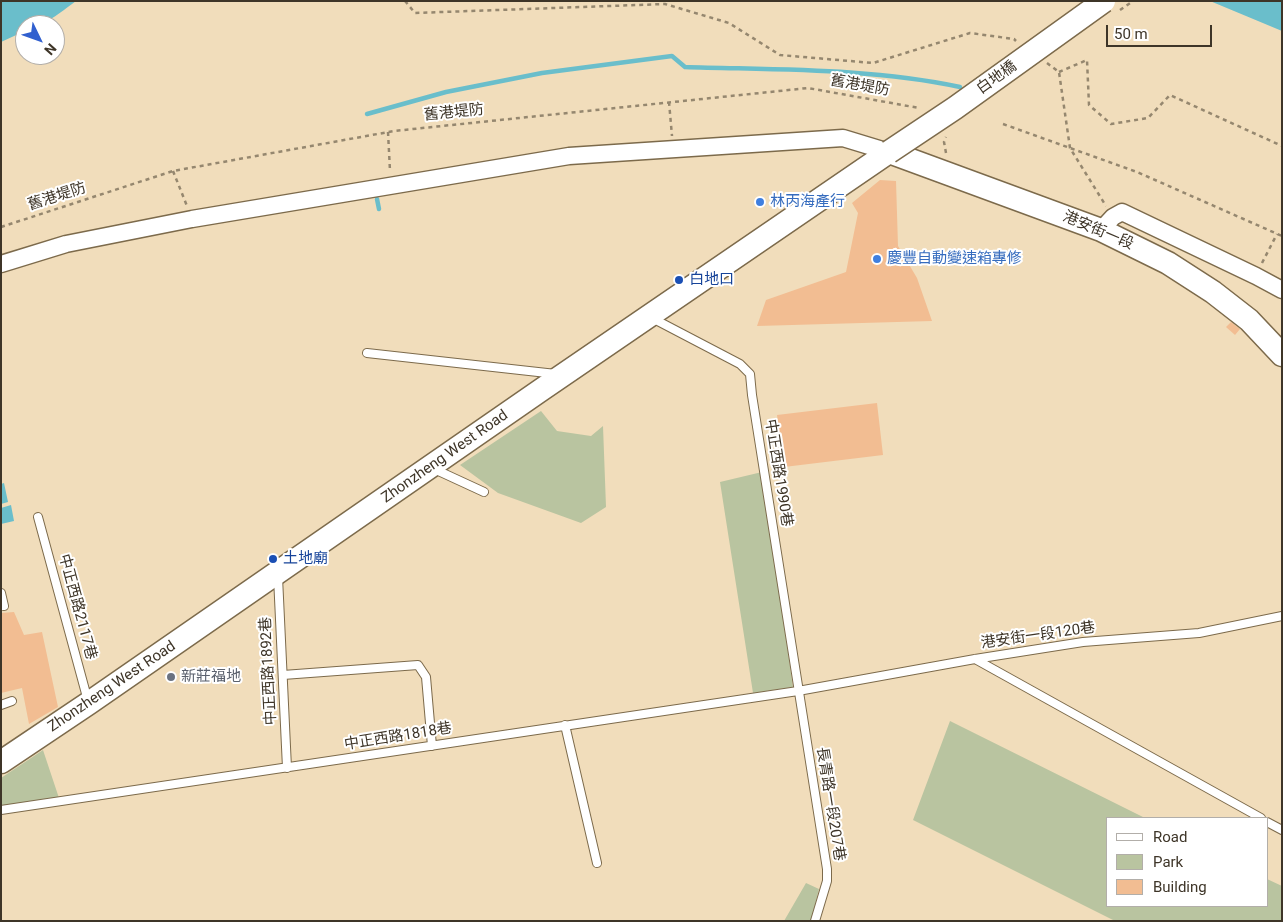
<!DOCTYPE html>
<meta charset="utf-8">
<style>
body{margin:0}
#map{position:relative;width:1283px;height:922px;overflow:hidden;background:#f1ddbb;font-family:Roboto,sans-serif}
canvas{display:block}
.frame{position:absolute;inset:0;border:2px solid #3e3528;pointer-events:none}
.legend{position:absolute;left:1106px;top:817px;width:162px;height:90px;box-sizing:border-box;background:#fff;border:1px solid #b2aea9;margin:0;padding:6px 9px;list-style:none;font-size:15px;color:#3e3528}
.legend li{display:flex;align-items:center;gap:10px;height:25px}
.legend b{width:25px;border:1px solid #b2aea9}
.north{position:absolute;left:15px;top:15px;width:50px;height:50px;box-sizing:border-box;background:#fff;border:1px solid #b2aea9;border-radius:50%;rotate:132deg;font-size:14px;font-weight:700;line-height:20px;text-align:center;color:#3e3528}
.north::after{content:'';display:block;margin:auto;width:18px;height:22px;background:#3160cf;clip-path:polygon(50% 0,100% 100%,50% 72%,0 100%)}
.scale{position:absolute;left:1106px;top:25px;width:106px;height:22px;box-sizing:border-box;border:2px solid #3e3528;border-top:0;padding-left:6px;font-size:15px;line-height:18px;white-space:nowrap;color:#3e3528;-webkit-text-stroke:4px #fff;paint-order:stroke}
</style>
<div id="map">
<canvas width="1283" height="922"></canvas>
<div class="frame"></div>
<ul class="legend">
<li><b style="height:6px;background:#fff"></b>Road</li>
<li><b style="height:14px;background:#b9c4a0"></b>Park</li>
<li><b style="height:14px;background:#f2bd92"></b>Building</li>
</ul>
<div class="north">N</div>
<div class="scale">50 m</div>
</div>
<script>
const ctx = document.querySelector('canvas').getContext('2d');
ctx.lineJoin = 'round';
function fillPath(path, color) { ctx.fillStyle = color; ctx.fill(path, 'evenodd'); }
function strokePath(path, color, width, dash) { ctx.strokeStyle = color; ctx.lineWidth = width; ctx.lineCap = dash ? 'butt' : 'round'; ctx.setLineDash(dash || []); ctx.stroke(path); }
function write(font, color, halo, rows, align = 'center') {
  ctx.font = font + ' Roboto,"Noto Sans TC",sans-serif'; ctx.lineWidth = 4; ctx.setLineDash([]); ctx.textBaseline = 'middle'; ctx.strokeStyle = halo; ctx.fillStyle = color; for (const [text, x, y, turn = 0] of rows) {
    ctx.save(); ctx.translate(x, y); ctx.rotate((+turn || 0) * Math.PI / 180); ctx.textAlign = isNaN(turn) ? turn : align; if (halo) ctx.strokeText(text, 0, 0); ctx.fillText(text, 0, 0); ctx.restore();
  }
}
fillPath(new Path2D(`
 M 541,411 L 557,431 L 591,436 L 603,426 L 606,507 L 581,523 L 498,493 L 460,465 Z
 M 762,472 L 793,687 L 753,693 L 720,482 Z
 M 950,721 L 1145,818 L 1107,818 L 1107,906 L 1267,906 L 1267,879 L 1282,886 L 1282,921 L 1115,921 L 913,820 Z
 M 43,750 L 59,798 L 1,809 L 1,778 Z
 M 806,883 L 819,889 L 811,921 L 784,921 Z`), '#b9c4a0');
fillPath(new Path2D(`
 M 1,1 L 76,1 C 58,14 48,25 25,25 L 25,31 L 1,42 Z
 M 1210,1 L 1282,1 L 1282,31 Z
 M 4,483 L 8,502 L 1,504 L 1,484 Z
 M 11,505 L 14,521 L 1,524 L 1,508 Z`), '#6abecb');
strokePath(new Path2D(`
 M 367,114 L 446,92 L 542,73 L 672,56 L 685,67 C 778,70 870,68 960,87
 M 377,199 L 379,209`), '#6abecb', 4.5);
fillPath(new Path2D(`
 M 880,180 L 896,181 L 898,246 L 917,278 L 932,321 L 757,326 L 766,300 L 846,272 L 858,213 L 852,203 Z
 M 1231,322 L 1240,329 L 1235,335 L 1226,327 Z
 M 877,403 L 883,455 L 784,467 L 777,415 Z
 M 14,612 L 24,635 L 42,632 L 58,707 L 29,724 L 22,688 L 1,693 L 1,613 Z`), '#f2bd92');
const lane = new Path2D(`
 M 652,318 L 740,364 L 750,374 L 752,395 L 827,869 L 827,881 L 815,921
 M 367,353 L 556,374
 M 432,468 L 484,492
 M 38,517 L 88,701
 M 278,577 L 287,768
 M 1,593 L 4,606
 M 975,659 L 1261,818
 M 283,675 L 418,665 L 426,677 L 432,746
 M 1,705 L 12,701
 M 565,725 L 597,863
 M 1,810 L 798,691 L 975,659 L 1083,642 L 1199,633 L 1282,616
 M 1267,822 L 1282,830`);
const street = new Path2D(`
 M 1101,230 L 1113,217 L 1122,212 L 1256,276 L 1282,290
 M 1,264 L 66,244 L 192,219 L 569,156 L 843,138 L 889,152`);
const secondary = new Path2D(`
 M 1,762 L 89,703 L 541,390 L 889,152 L 1101,230 L 1168,263 L 1213,292 L 1249,320 L 1282,355`);
strokePath(lane, '#7c6a4b', 10);
strokePath(street, '#7c6a4b', 19);
strokePath(secondary, '#7c6a4b', 25);
strokePath(new Path2D(`
 M 405,1 L 415,13 L 665,4 L 729,23 L 780,55 L 873,63 L 970,33 L 1014,39 L 1016,41
 M 1047,63 L 1059,72 L 1070,148 L 1106,206
 M 1059,72 L 1087,60 L 1089,105 L 1111,124 L 1148,118 L 1170,95 L 1282,146
 M 669,102 L 672,136
 M 1003,124 L 1137,172 L 1282,236
 M 388,132 L 390,171
 M 946,153 L 944,142 L 946,137
 M 173,171 L 187,206
 M 1,227 L 173,171 L 394,131 L 808,88 L 919,108
 M 1262,263 L 1277,234`), '#95876f', 2.5, [4, 4]);
strokePath(lane, '#fff', 8);
strokePath(street, '#fff', 16);
strokePath(secondary, '#fff', 22);
const secondaryBridge = new Path2D(`
 M 889,152 L 955,108 L 1104,1`);
strokePath(secondaryBridge, '#7c6a4b', 25, []);
strokePath(new Path2D(`
 M 1120,10 L 1133,1`), '#95876f', 2.5, [4, 4]);
strokePath(secondaryBridge, '#fff', 22);
for (const [x, y, r, color] of [
 [760,202,5,"#3f7fe0"],
 [877,259,5,"#3f7fe0"],
 [679,280,5,"#1a4fb4"],
 [273,559,5,"#1a4fb4"],
 [171,677,5,"#6b7280"]
]) { const dot = new Path2D(); dot.arc(x, y, r, 0, 2 * Math.PI); ctx.fillStyle = color; ctx.fill(dot); strokePath(dot, '#fff', 2); }
write('15px', '#3e3528', '#fff', [
 ["白地橋",997,78,-36],
 ["舊港堤防",860,86,10],
 ["舊港堤防",454,113,-6],
 ["舊港堤防",57,197,-18],
 ["港安街一段",1098,231,23],
 ["Zhonzheng West Road",445,457,-35],
 ["中正西路1990巷",778,473,81],
 ["中正西路2117巷",77,607,75],
 ["港安街一段120巷",1038,636,-8],
 ["中正西路1892巷",269,671,-93],
 ["Zhonzheng West Road",112,687,-34],
 ["中正西路1818巷",398,737,-9],
 ["長青路一段207巷",830,804,81]
]);
write('15px', '#366cbe', '#fff', [
 ["林丙海產行",770,202],
 ["慶豐自動變速箱專修",887,259]
], 'left');
write('15px', '#164399', '#fff', [
 ["白地口",689,280],
 ["土地廟",283,559]
], 'left');
write('15px', '#5b616d', '#fff', [
 ["新莊福地",181,677]
], 'left');
</script>
